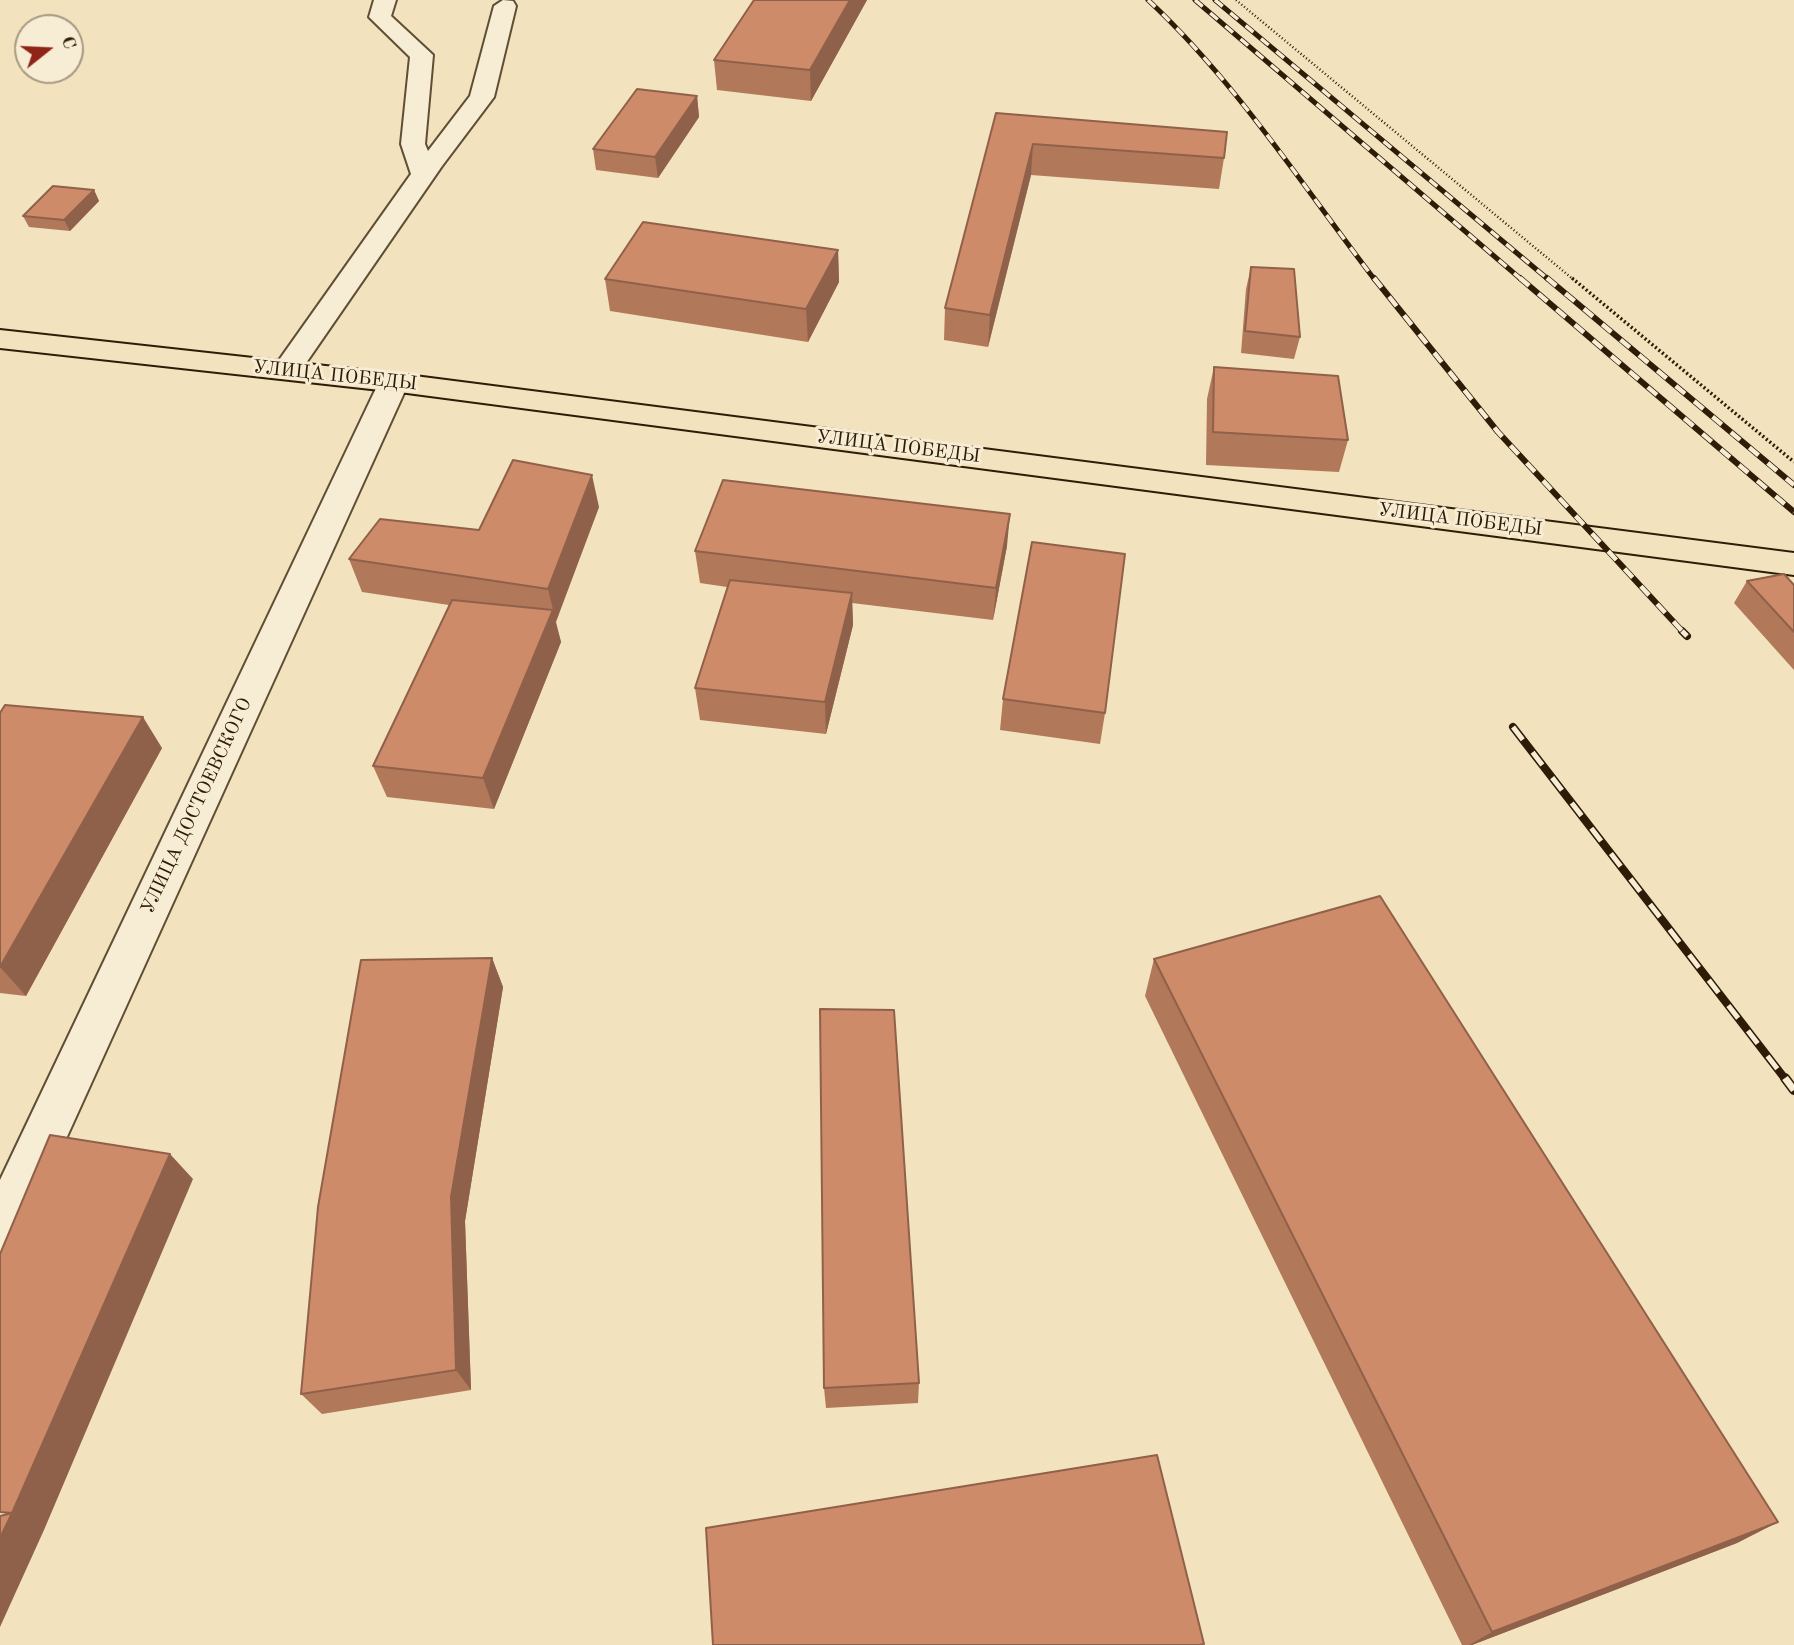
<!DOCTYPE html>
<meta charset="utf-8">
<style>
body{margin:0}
#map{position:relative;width:1794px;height:1645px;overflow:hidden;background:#f2e2bd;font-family:"Old Standard TT",serif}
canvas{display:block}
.north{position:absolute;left:14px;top:14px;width:70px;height:70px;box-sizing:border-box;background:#f7ecd4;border:2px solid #a79982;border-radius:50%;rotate:72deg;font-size:19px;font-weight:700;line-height:28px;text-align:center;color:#2f1c06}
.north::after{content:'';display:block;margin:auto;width:24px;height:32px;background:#8f2418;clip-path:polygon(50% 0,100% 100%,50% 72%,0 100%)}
</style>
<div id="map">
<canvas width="1794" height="1645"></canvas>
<div class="north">С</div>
</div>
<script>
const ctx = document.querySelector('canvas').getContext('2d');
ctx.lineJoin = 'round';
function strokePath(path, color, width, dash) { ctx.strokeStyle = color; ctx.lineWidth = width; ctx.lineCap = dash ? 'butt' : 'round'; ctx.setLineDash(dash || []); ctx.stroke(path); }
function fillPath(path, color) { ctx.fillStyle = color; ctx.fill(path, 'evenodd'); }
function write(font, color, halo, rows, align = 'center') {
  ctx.font = font + ' "Old Standard TT",serif'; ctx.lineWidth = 6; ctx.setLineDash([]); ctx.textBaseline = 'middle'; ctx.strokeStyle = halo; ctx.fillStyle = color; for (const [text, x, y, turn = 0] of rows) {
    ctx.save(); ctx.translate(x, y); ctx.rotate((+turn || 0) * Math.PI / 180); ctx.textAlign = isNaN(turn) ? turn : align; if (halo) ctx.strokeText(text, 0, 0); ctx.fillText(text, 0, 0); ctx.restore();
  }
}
const street = new Path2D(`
 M 374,0 L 396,0 L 391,16 L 433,55 L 425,144 L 428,151 L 470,96 L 494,6 L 503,0 L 513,1 L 516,6 L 494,97 L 442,166 L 297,376 L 287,379 L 277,376 L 272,370 L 411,174 L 401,144 L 410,57 L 369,17 Z
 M 394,373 L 404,376 L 409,382 L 17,1247 L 0,1254 L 0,1180 L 379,382 L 384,376 Z`);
const primary = new Path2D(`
 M 0,330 L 407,375 L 1794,553 L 1794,575 L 407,393 L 0,348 Z`);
strokePath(street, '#604e34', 4);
strokePath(primary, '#2f1c06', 4);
strokePath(new Path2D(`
 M 1236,0 L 1574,280`), '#2f1c06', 2.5, [1, 2.5]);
strokePath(new Path2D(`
 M 1572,278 L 1794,462`), '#2f1c06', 3.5, [2, 2.5]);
fillPath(street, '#f7ecd4');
fillPath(primary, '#f2e2bd');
const railFar3 = new Path2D(`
 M 1148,0 C 1236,82 1302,185 1375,280
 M 1195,0 L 1522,280
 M 1215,0 L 1549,280`);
const railFar2 = new Path2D(`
 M 1374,278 L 1498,432 L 1684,633
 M 1520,278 L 1794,512
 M 1547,278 L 1794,485`);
const railFar1 = new Path2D(`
 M 1682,631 L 1687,636
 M 1513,727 L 1786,1080`);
const rail = new Path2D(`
 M 1785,1078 L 1794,1090`);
strokePath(railFar3, '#2f1c06', 5);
strokePath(railFar2, '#2f1c06', 6);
strokePath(railFar1, '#2f1c06', 8);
strokePath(rail, '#2f1c06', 10);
strokePath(railFar3, '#f7ecd4', 3.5, [10]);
strokePath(railFar2, '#f7ecd4', 4.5, [12]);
strokePath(railFar1, '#f7ecd4', 5, [16]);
strokePath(rail, '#f7ecd4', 7, [20]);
fillPath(new Path2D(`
 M 867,0 L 811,101 L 717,90 L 714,60 Z
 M 697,96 L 699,117 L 658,178 L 596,170 L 593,149 Z
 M 996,113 L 1224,158 L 1219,189 L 1031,175 L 988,347 L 944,340 L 945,308 Z
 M 94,190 L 99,201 L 70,231 L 29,227 L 23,216 Z
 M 838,250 L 839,282 L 808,342 L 610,311 L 605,279 Z
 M 1251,267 L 1300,337 L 1294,359 L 1241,353 L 1246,289 Z
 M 1214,367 L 1348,440 L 1339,472 L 1206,465 L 1207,399 Z
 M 599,507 L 555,622 L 561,642 L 494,809 L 387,797 L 373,766 L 449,605 L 362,592 L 349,559 L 479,530 Z
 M 1007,546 L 993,620 L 852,603 L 853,625 L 826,734 L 700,720 L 695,688 L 727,587 L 700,583 L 695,551 Z
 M 1747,581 L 1794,585 L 1794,670 L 1734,603 Z
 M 1003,699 L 1105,713 L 1100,744 L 1000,730 Z
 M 0,713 L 162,748 L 26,996 L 0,993 Z
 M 492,958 L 503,987 L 465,1221 L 471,1390 L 322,1414 L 301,1394 Z
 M 1154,959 L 1778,1522 L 1737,1543 L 1472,1645 L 1462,1645 L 1145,996 Z
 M 919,1383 L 918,1403 L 826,1408 L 824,1388 Z`), '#b1785a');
fillPath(new Path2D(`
 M 850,0 L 867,0 L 811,101 L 810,70 Z
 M 697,96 L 699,117 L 658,178 L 655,157 Z
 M 1033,144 L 1031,175 L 988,347 L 990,315 Z
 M 94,190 L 99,201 L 70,231 L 64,220 Z
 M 838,250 L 839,282 L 808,342 L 806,309 Z
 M 592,475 L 599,507 L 556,622 L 548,589 Z
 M 1010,514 L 1007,546 L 993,620 L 996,588 Z
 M 852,593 L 853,625 L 826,734 L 825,702 Z
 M 553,610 L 561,642 L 494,809 L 483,778 Z
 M 143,717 L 162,748 L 26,996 L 0,967 Z
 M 492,958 L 503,987 L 465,1221 L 471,1390 L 456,1370 L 451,1197 Z
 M 170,1154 L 193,1179 L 44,1530 L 0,1627 L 0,1538 Z
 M 1778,1522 L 1737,1543 L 1472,1645 L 1469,1645 L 1492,1632 Z`), '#90614a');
const building = new Path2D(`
 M 754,0 L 850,0 L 810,70 L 714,60 Z
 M 637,89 L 697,96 L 655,157 L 593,149 Z
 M 996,113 L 1227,132 L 1224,158 L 1033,144 L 990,315 L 945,308 Z
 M 53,186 L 94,190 L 64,220 L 23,216 Z
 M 643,222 L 838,250 L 806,309 L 605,279 Z
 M 1251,267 L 1294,269 L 1300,337 L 1245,331 Z
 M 1214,367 L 1338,376 L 1348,440 L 1213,432 Z
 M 513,460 L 592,475 L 548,589 L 349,559 L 380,519 L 479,530 Z
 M 723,480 L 1010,514 L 996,588 L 695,551 Z
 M 1032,542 L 1125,554 L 1105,713 L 1003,699 Z
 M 1784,574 L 1794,585 L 1794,632 L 1747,581 Z
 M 730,580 L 852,593 L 825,702 L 695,688 Z
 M 452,600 L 553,610 L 483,778 L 373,766 Z
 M 5,705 L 143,717 L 0,967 L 0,713 Z
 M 1380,896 L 1778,1522 L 1492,1632 L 1154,959 Z
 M 492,958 L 451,1197 L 456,1370 L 301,1394 L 318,1207 L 361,960 Z
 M 820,1009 L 894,1010 L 919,1383 L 824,1388 Z
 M 50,1135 L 170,1154 L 12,1513 L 0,1538 L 0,1516 L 12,1513 L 0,1512 L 0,1254 Z
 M 1157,1455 L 1204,1644 L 1199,1645 L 713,1645 L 706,1528 Z`);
fillPath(building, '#ce8b69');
strokePath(building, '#90614a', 2);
write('19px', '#2f1c06', '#f7ecd4', [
 ["УЛИЦА ПОБЕДЫ",335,376,6],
 ["УЛИЦА ПОБЕДЫ",898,447,7],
 ["УЛИЦА ПОБЕДЫ",1460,520,7],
 ["УЛИЦА ДОСТОЕВСКОГО",197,806,-65]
]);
</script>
